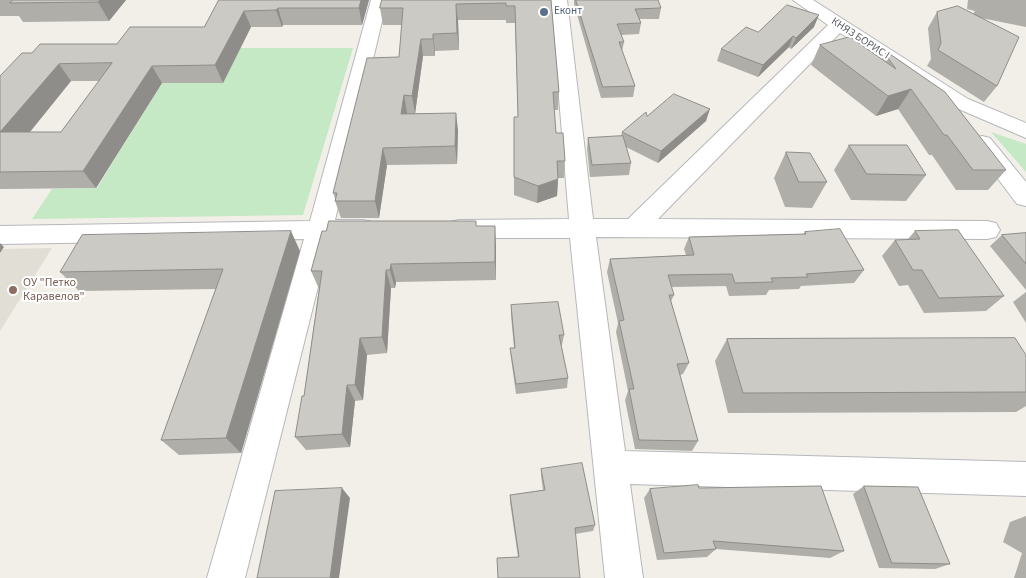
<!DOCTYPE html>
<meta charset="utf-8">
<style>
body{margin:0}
canvas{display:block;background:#f1efe8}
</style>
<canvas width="1026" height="578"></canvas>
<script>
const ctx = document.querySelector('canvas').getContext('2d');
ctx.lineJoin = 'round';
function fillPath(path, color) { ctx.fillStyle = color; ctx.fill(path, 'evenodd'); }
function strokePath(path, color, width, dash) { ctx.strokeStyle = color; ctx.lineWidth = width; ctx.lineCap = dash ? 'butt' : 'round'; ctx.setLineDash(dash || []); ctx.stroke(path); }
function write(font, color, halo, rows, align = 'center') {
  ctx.font = font + ' "Source Sans 3",sans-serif'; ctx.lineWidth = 4; ctx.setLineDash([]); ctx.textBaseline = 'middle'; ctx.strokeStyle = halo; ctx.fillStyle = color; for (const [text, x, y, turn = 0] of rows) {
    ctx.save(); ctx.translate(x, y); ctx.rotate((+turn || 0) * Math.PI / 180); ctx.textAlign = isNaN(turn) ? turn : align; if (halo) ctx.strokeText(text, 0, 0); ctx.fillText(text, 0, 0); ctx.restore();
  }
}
fillPath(new Path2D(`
 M 52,248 L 0,331 L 0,249 Z`), '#e1ded6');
fillPath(new Path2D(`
 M 222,48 L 353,48 L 303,215 L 32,219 L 52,189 L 97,188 L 162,83 L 223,83 Z
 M 991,132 L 1026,144 L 1026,172 Z`), '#c5e8c5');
const minor = new Path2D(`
 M 371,0 L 387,0 L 335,220 L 363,220 L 372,222 L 376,229 L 372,236 L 363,238 L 330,239 L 245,578 L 207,578 L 304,239 L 0,244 L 0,226 L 310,221 Z
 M 551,0 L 567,0 L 593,219 L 628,219 L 828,25 L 793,0 L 813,0 L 968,99 L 1026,123 L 1026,138 L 954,107 L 840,33 L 658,219 L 987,221 L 996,223 L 1000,230 L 996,237 L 987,239 L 596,237 L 625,451 L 1026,462 L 1026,496 L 630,484 L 643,578 L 605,578 L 570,238 L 459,238 L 450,236 L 446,229 L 450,222 L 459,220 L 569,219 Z
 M 982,136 L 990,138 L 1026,182 L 1026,206 L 1017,204 L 971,143 L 974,138 Z`);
strokePath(minor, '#b5b8bc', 2);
fillPath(minor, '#fff');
fillPath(new Path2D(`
 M 0,0 L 126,0 L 109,21 L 23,22 L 19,16 L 0,16 Z
 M 219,0 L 369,0 L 362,25 L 283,25 L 282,27 L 251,27 L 223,83 L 162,83 L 96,188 L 0,189 L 0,76 L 32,53 L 117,44 L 204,27 ZM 71,81 L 99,81 L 61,132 L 30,132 Z
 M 382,0 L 551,0 L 559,92 L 558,110 L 554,110 L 556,133 L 565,161 L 564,178 L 558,178 L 557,196 L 537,203 L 514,195 L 514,117 L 518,117 L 515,23 L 506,23 L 506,20 L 458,20 L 459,50 L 435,51 L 435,56 L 423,56 L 415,114 L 458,130 L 457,164 L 387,165 L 379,218 L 341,218 L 335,201 L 335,198 L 333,193 L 399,57 L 402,25 L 383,25 L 380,8 Z
 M 574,0 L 658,0 L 661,8 L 659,19 L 639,19 L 641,23 L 639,34 L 621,35 L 624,42 L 622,51 L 635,86 L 633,97 L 601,98 L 574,4 Z
 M 968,0 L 1026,0 L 1026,27 L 981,18 L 997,86 L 984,102 L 927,66 L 931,59 L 928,28 L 937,12 L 973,14 L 975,11 L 967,9 Z
 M 814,27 L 791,49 L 789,47 L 758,77 L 717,61 L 721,49 L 758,32 Z
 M 820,45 L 882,59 L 885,54 L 1006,170 L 988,190 L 956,190 L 932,155 L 929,155 L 898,109 L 876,116 L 811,65 Z
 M 647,116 L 706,121 L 658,163 L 626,147 L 631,163 L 629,175 L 590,177 L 587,149 L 588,138 L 621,136 L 622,132 Z
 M 849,145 L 926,175 L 906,201 L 851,200 L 834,170 Z
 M 786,152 L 827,182 L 812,208 L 785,207 L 774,178 Z
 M 476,226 L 496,245 L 496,280 L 396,282 L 395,288 L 391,288 L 387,353 L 367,355 L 363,400 L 355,401 L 350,447 L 306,450 L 295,437 L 304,396 L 319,289 L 311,271 Z
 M 915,231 L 1004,296 L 986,311 L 924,313 L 908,285 L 899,286 L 882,256 L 895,240 L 907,240 Z
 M 805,232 L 864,270 L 854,283 L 801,286 L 799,289 L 769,290 L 766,295 L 729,296 L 726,286 L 671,287 L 674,295 L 671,301 L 689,363 L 683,374 L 680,375 L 698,441 L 692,451 L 635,449 L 625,400 L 628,391 L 616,332 L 618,323 L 607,272 L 610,259 L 686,255 L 684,249 L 689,237 L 803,234 Z
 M 1026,233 L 1026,290 L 990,246 L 1002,235 Z
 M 300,251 L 241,453 L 179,455 L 161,440 L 216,289 L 79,291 L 60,272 Z
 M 1026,292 L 1026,323 L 1013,302 Z
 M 511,305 L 564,335 L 562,345 L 561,345 L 568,378 L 567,388 L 516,394 L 511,358 L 510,348 L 514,348 L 511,315 Z
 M 727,339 L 1026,355 L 1026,406 L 1016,412 L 728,413 L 715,361 Z
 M 541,469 L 595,525 L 593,531 L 575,534 L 518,557 L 510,502 L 510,495 L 543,490 L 541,476 Z
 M 864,486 L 950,564 L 935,569 L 879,568 L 853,494 Z
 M 699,488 L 844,551 L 830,558 L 716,549 L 707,557 L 657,560 L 644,498 L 650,489 Z
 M 1026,516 L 1026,578 L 1014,578 L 1022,553 L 1003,542 L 1010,522 Z`), '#afaea9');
fillPath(new Path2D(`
 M 100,0 L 126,0 L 109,21 L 98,2 Z
 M 361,0 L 369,0 L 362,25 L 359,8 Z
 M 456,4 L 458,20 L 459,50 L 457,33 Z
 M 278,8 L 283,25 L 282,27 L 276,10 Z
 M 244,11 L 251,27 L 223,83 L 215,65 Z
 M 819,15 L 814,27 L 791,49 L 796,38 Z
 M 433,34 L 435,51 L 435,56 L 433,39 Z
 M 793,36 L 789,47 L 758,77 L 763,65 Z
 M 421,39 L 423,56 L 415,114 L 412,96 Z
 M 59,64 L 71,81 L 16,149 L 0,132 Z
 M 152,66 L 162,83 L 96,188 L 83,171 Z
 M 911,89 L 898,109 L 876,116 L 888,96 Z
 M 404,95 L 407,113 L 404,131 L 401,114 Z
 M 710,109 L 706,121 L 658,163 L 661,151 Z
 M 456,113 L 458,130 L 457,164 L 455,146 Z
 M 383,148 L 387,165 L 379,218 L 375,201 Z
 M 558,179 L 557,196 L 537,203 L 538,186 Z
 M 495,226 L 496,245 L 496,280 L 495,262 Z
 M 291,231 L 300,251 L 241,453 L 226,438 Z
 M 0,243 L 4,247 L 0,253 Z
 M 391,264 L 396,282 L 395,288 L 390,270 Z
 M 386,270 L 391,288 L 387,353 L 382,337 Z
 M 360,338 L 367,355 L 363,400 L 355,385 Z
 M 347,385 L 355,401 L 350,447 L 342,434 Z
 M 342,488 L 350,498 L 339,578 L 330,578 Z`), '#8f8d8a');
const building = new Path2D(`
 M 13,0 L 100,0 L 98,2 L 10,3 Z
 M 219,0 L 361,0 L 359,8 L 278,8 L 276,10 L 244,11 L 215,65 L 152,66 L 83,171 L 0,172 L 0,76 L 22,53 L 32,53 L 40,44 L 117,44 L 130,27 L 204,27 ZM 112,63 L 61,132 L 0,132 L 59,64 Z
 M 382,0 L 551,0 L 559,92 L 553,92 L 556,133 L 563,133 L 565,161 L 557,161 L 558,179 L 538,186 L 514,177 L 514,117 L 518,117 L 515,6 L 506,6 L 506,3 L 456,4 L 457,33 L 433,34 L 433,39 L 421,39 L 412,96 L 404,95 L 401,114 L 456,113 L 455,146 L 383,148 L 375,201 L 335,201 L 337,193 L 333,193 L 367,58 L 399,57 L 403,8 L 380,8 Z
 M 576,0 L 658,0 L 661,8 L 635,9 L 641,23 L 617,24 L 624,42 L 619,42 L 635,86 L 603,87 Z
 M 787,5 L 819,15 L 796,38 L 793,36 L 763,65 L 721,49 L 746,27 L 758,32 Z
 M 958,6 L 1019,37 L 997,86 L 938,50 L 941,43 L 937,12 Z
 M 850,37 L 896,69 L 885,54 L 887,52 L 945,92 L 1006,170 L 973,170 L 947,135 L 944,135 L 911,89 L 888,96 L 820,45 Z
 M 674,94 L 710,109 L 661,151 L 622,132 L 646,112 L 647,116 Z
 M 623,136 L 631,163 L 592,165 L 588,138 Z
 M 849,145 L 907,145 L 926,175 L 867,174 Z
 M 786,152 L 810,153 L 827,182 L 799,182 Z
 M 329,221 L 476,221 L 476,226 L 495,226 L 495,262 L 391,264 L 390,270 L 386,270 L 382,337 L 360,338 L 355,385 L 347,385 L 342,434 L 295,437 L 302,396 L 304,396 L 322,271 L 311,271 L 322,231 L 326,231 Z
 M 840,229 L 864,270 L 806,274 L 808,277 L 771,278 L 773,282 L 735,283 L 732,274 L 668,275 L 674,295 L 669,295 L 689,363 L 677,364 L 698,441 L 639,440 L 629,389 L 634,389 L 619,321 L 624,320 L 610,259 L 694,255 L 689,237 L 806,234 L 805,232 Z
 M 958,230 L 1004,296 L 939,298 L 922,270 L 913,270 L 895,240 L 920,239 L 915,231 Z
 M 291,231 L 226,438 L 161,440 L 223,269 L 60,272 L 82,235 Z
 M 1026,233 L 1026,264 L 1002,235 Z
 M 558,302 L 564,335 L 559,335 L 568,378 L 516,384 L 510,348 L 515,348 L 511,305 Z
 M 1015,338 L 1026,355 L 1026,392 L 743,393 L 727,339 Z
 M 582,463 L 595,525 L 575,528 L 580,578 L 498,578 L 497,558 L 519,557 L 510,495 L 545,490 L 541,469 Z
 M 698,485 L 699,488 L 821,486 L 844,551 L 713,541 L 716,549 L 664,553 L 650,489 Z
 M 864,486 L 918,487 L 950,564 L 892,563 Z
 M 342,488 L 330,578 L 257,578 L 275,491 Z`);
fillPath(building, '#cccac5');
strokePath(building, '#8f8d8a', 1);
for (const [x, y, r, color] of [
 [544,12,5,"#5c6f8a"],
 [13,290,5,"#8d6e63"]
]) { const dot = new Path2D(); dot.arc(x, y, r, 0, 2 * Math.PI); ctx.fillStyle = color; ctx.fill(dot); strokePath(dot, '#fff', 2); }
write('11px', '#4e5e75', '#fff', [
 ["Еконт",554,12]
], 'left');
write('11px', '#5f6368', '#fff', [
 ["КНЯЗ БОРИС I",860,39,33]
]);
write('12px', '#785e54', '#fff', [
 ["ОУ \"Петко",23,283],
 ["Каравелов\"",23,297]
], 'left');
</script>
